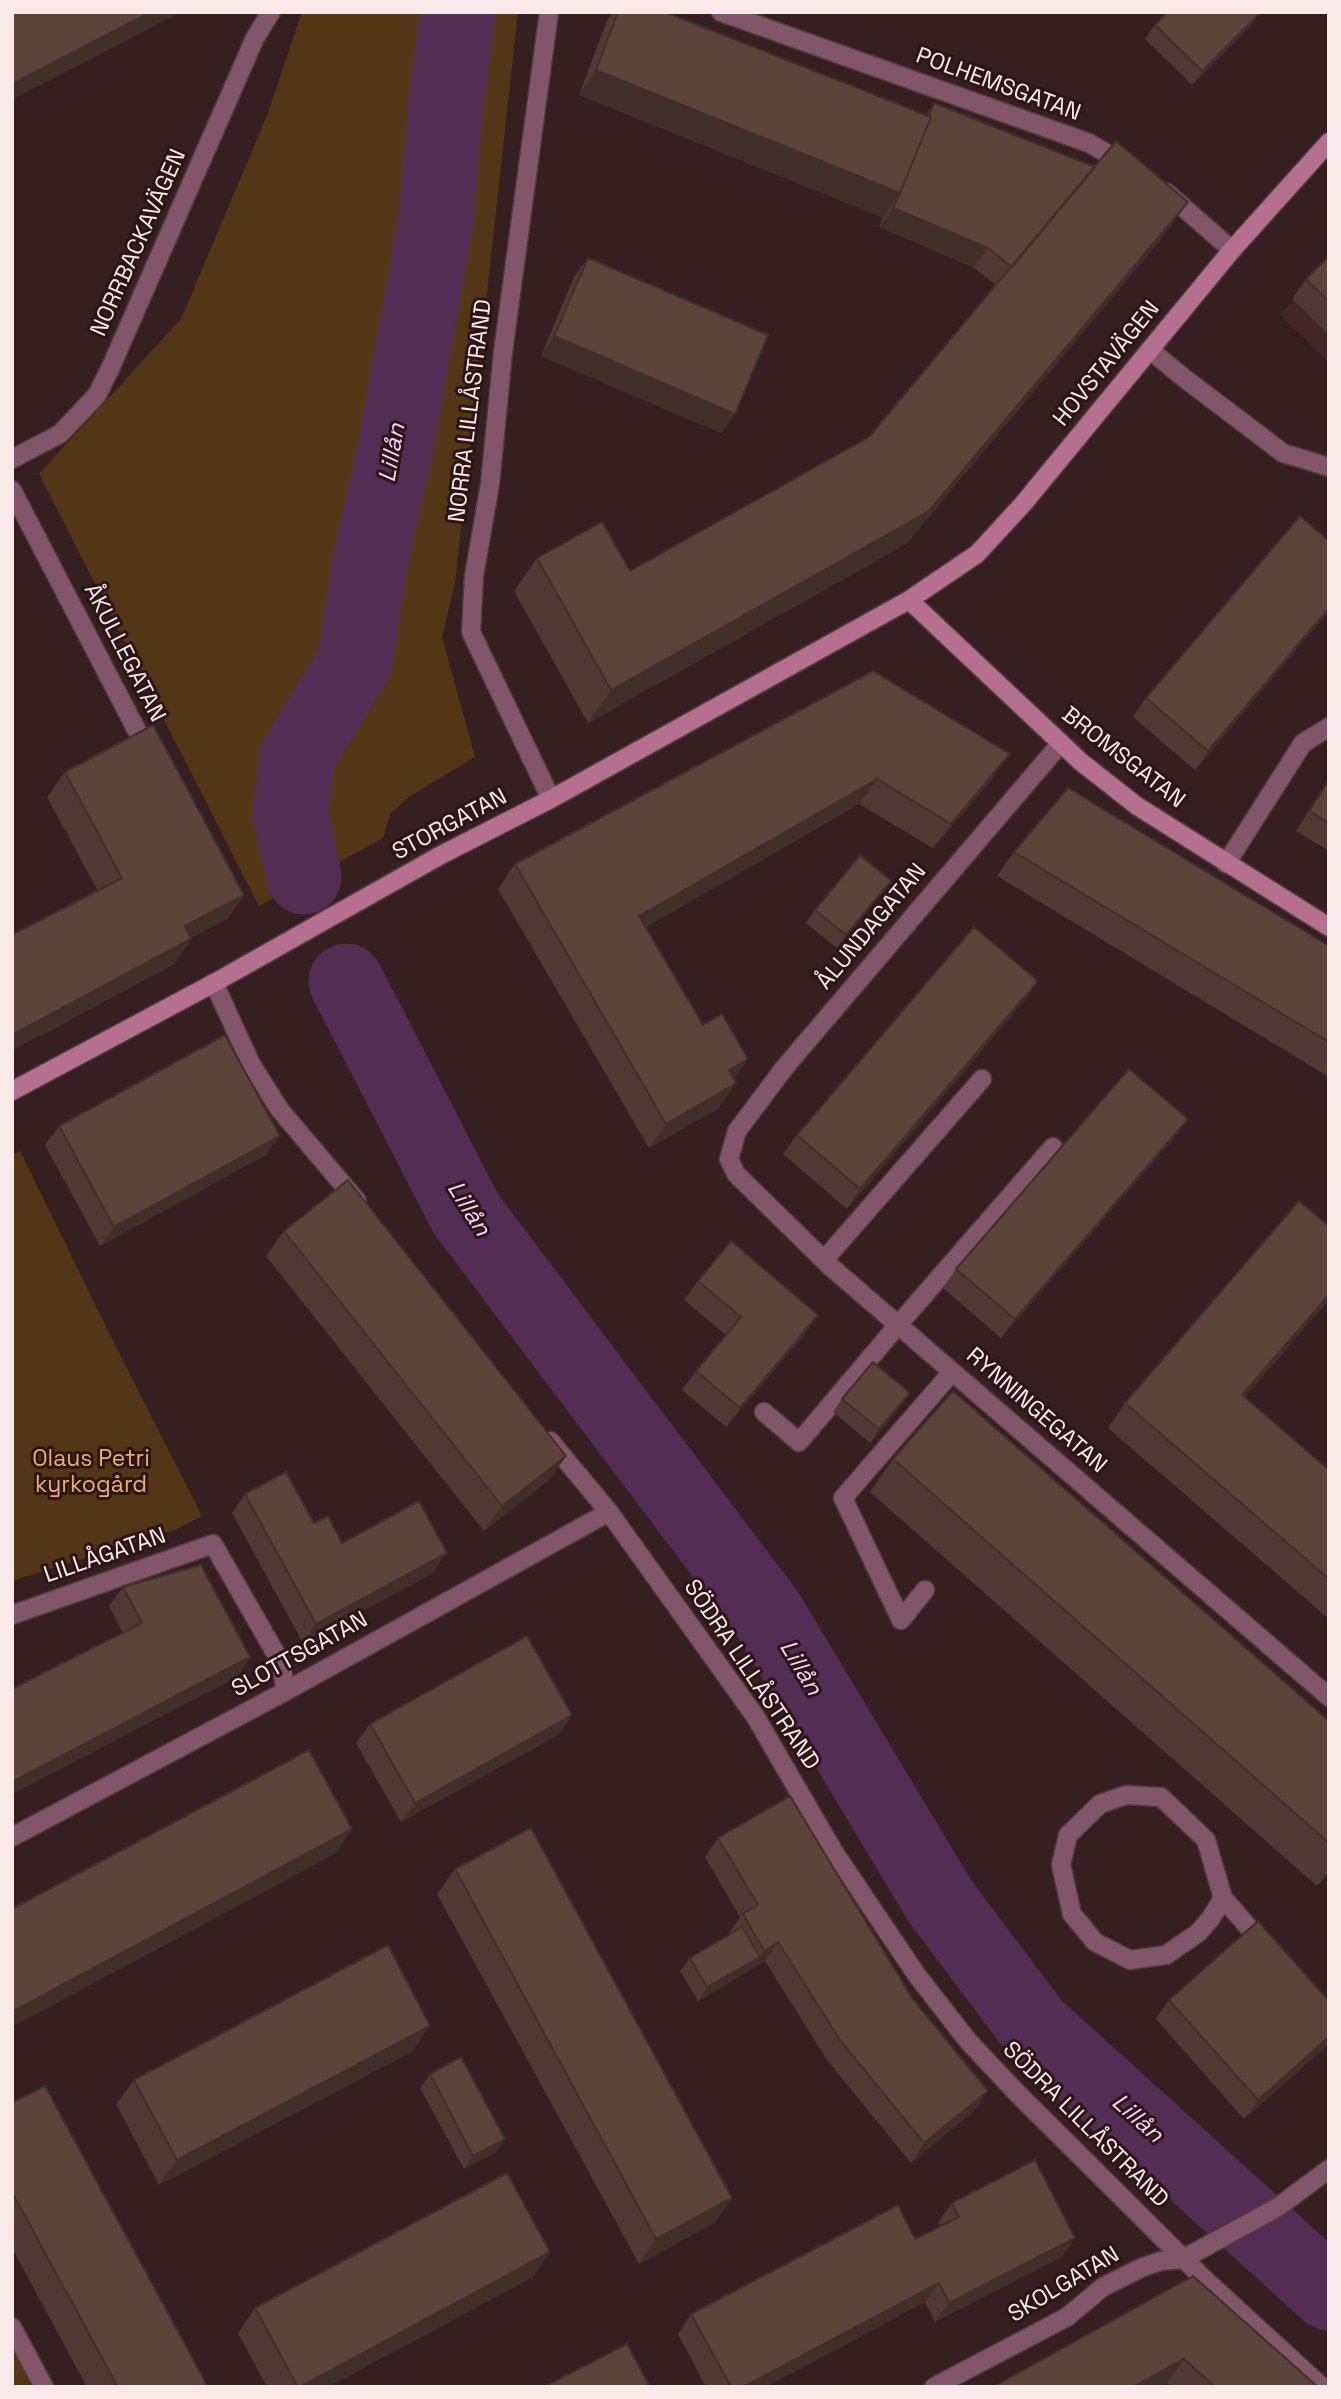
<!DOCTYPE html>
<meta charset="utf-8">
<style>
body{margin:0}
#map{position:relative;width:1341px;height:2399px;overflow:hidden;background:#361f20;font-family:"Space Grotesk",sans-serif}
canvas{display:block}
.frame{position:absolute;inset:0;border:14px solid #fae9e9;pointer-events:none}
</style>
<div id="map">
<canvas width="1341" height="2399"></canvas>
<div class="frame"></div>
</div>
<script>
const ctx = document.querySelector('canvas').getContext('2d');
ctx.lineJoin = 'round';
function fillPath(path, color) { ctx.fillStyle = color; ctx.fill(path, 'evenodd'); }
function strokePath(path, color, width, dash) { ctx.strokeStyle = color; ctx.lineWidth = width; ctx.lineCap = dash ? 'butt' : 'round'; ctx.setLineDash(dash || []); ctx.stroke(path); }
function write(font, color, halo, rows, align = 'center') {
  ctx.font = font + ' "Space Grotesk",sans-serif'; ctx.lineWidth = 6; ctx.setLineDash([]); ctx.textBaseline = 'middle'; ctx.strokeStyle = halo; ctx.fillStyle = color; for (const [text, x, y, turn = 0] of rows) {
    ctx.save(); ctx.translate(x, y); ctx.rotate((+turn || 0) * Math.PI / 180); ctx.textAlign = isNaN(turn) ? turn : align; if (halo) ctx.strokeText(text, 0, 0); ctx.fillText(text, 0, 0); ctx.restore();
  }
}
fillPath(new Path2D(`
 M 1329,263 L 1329,362 L 1280,315 Z`), '#452628');
fillPath(new Path2D(`
 M 302,12 L 518,12 L 455,583 L 442,637 L 475,757 L 409,797 L 390,814 L 383,838 L 259,906 L 39,474 L 181,319 L 266,118 Z
 M 20,1151 L 114,1343 L 202,1516 L 175,1530 L 12,1581 L 12,1155 Z
 M 12,2338 L 39,2387 L 12,2387 Z`), '#533615');
strokePath(new Path2D(`
 M 304,877 L 290,814 L 297,757 L 355,662 L 370,562 L 394,456 L 436,221 L 446,103 L 458,12
 M 346,981 L 466,1214 L 767,1613 L 940,1901 L 1034,2026 L 1329,2293`), '#542d55', 75);
const lane = new Path2D(`
 M 1226,864 L 1303,743 L 1329,727
 M 824,1260 L 982,1079
 M 764,1412 L 799,1442 L 898,1325 L 1053,1147
 M 925,1590 L 901,1620 L 843,1498 L 952,1372
 M 1223,1898 L 1211,1918 L 1198,1933 L 1166,1955 L 1130,1960 L 1095,1942 L 1072,1914 L 1061,1865 L 1068,1835 L 1100,1804 L 1126,1795 L 1161,1797 L 1206,1840 L 1223,1898 L 1264,1945`);
const street = new Path2D(`
 M 549,12 L 503,352 L 490,484 L 474,576 L 471,632 L 551,799
 M 721,12 L 1089,143 L 1127,165
 M 1167,193 L 1232,250
 M 1150,350 L 1184,378 L 1283,453 L 1329,467
 M 12,459 L 60,434 L 97,395 L 110,369 L 255,38 L 271,12
 M 12,490 L 149,754
 M 1061,743 L 785,1067 L 737,1131 L 729,1159 L 736,1174 L 831,1267 L 1329,1697
 M 214,983 L 251,1064 L 280,1110 L 357,1201
 M 550,1441 L 609,1512 L 755,1716 L 834,1852 L 916,1974 L 968,2041 L 1018,2094 L 1202,2277 L 1322,2387
 M 12,1615 L 213,1544 L 280,1661 L 286,1691
 M 12,1837 L 286,1691 L 609,1512
 M 12,2327 L 44,2387
 M 934,2387 L 1067,2317 L 1103,2287 L 1143,2267 L 1161,2261 L 1183,2259 L 1278,2207 L 1329,2169`);
const secondary = new Path2D(`
 M 909,600 L 1081,762 L 1137,806 L 1329,927
 M 12,1091 L 214,983 L 441,855 L 551,799 L 837,640 L 909,600 L 977,554 L 1023,504 L 1232,250 L 1329,142`);
strokePath(lane, '#513b3c', 21);
strokePath(street, '#513b3c', 21);
strokePath(secondary, '#513b3c', 21);
strokePath(lane, '#815669', 18);
strokePath(street, '#815669', 18);
strokePath(secondary, '#b56f8f', 18);
fillPath(new Path2D(`
 M 613,12 L 665,12 L 926,115 L 934,103 L 1165,234 L 906,544 L 588,723 L 514,591 L 537,558 L 630,571 L 869,437 L 996,285 L 974,268 L 879,227 L 883,217 L 579,95 L 607,21 Z
 M 1260,13 L 1250,26 L 1192,85 L 1145,39 L 1155,25 Z
 M 1329,256 L 1329,335 L 1292,299 L 1306,279 Z
 M 588,258 L 735,414 L 721,433 L 541,356 L 574,277 Z
 M 1329,541 L 1329,611 L 1195,770 L 1133,717 L 1146,698 Z
 M 873,671 L 993,778 L 933,848 L 859,804 L 646,927 L 734,1079 L 719,1108 L 649,1148 L 498,889 L 515,864 Z
 M 65,772 L 244,895 L 227,919 L 191,938 L 174,964 L 40,1036 L 98,891 L 47,797 Z
 M 1329,778 L 1329,851 L 1296,831 Z
 M 1014,852 L 1329,946 L 1329,1077 L 997,876 Z
 M 881,894 L 837,948 L 806,923 L 815,910 Z
 M 1038,981 L 1024,1001 L 847,1209 L 783,1154 L 797,1135 Z
 M 1188,1119 L 1174,1138 L 1001,1338 L 943,1288 L 956,1269 Z
 M 59,1126 L 266,1155 L 100,1246 L 45,1145 Z
 M 1329,1226 L 1329,1300 L 1244,1397 L 1329,1470 L 1329,1619 L 1108,1428 L 1125,1403 Z
 M 284,1231 L 566,1456 L 549,1480 L 484,1531 L 266,1256 Z
 M 698,1281 L 805,1334 L 726,1427 L 682,1390 L 696,1371 L 726,1335 L 684,1300 Z
 M 910,1393 L 900,1407 L 870,1443 L 833,1412 L 842,1399 Z
 M 893,1459 L 1329,1721 L 1329,1873 L 1317,1886 L 870,1492 Z
 M 245,1494 L 314,1523 L 342,1543 L 433,1573 L 303,1643 L 232,1513 Z
 M 123,1587 L 250,1657 L 237,1677 L 12,1794 L 12,1689 L 123,1633 L 109,1606 Z
 M 370,1724 L 558,1735 L 401,1822 L 356,1743 Z
 M 718,1838 L 975,2110 L 911,2163 L 827,2060 L 765,1961 L 698,2001 L 680,1971 L 690,1958 L 730,1934 L 729,1933 L 740,1917 L 705,1857 Z
 M 455,1869 L 732,2198 L 714,2223 L 639,2264 L 437,1894 Z
 M 1169,2000 L 1329,2001 L 1329,2044 L 1244,2119 L 1156,2019 Z
 M 413,2051 L 159,2185 L 116,2104 L 134,2080 Z
 M 430,2074 L 505,2139 L 496,2152 L 464,2169 L 420,2088 Z
 M 12,2103 L 208,2387 L 87,2387 L 12,2248 Z
 M 952,2203 L 1075,2238 L 1061,2257 L 935,2322 L 925,2302 L 766,2387 L 706,2387 L 678,2334 L 691,2314 L 915,2239 L 940,2226 L 938,2222 Z
 M 1193,2276 L 1318,2387 L 1171,2387 L 1167,2383 L 1160,2387 L 993,2387 Z
 M 533,2277 L 328,2387 L 267,2387 L 238,2333 L 255,2308 Z`), '#503a33');
fillPath(new Path2D(`
 M 151,12 L 181,12 L 12,100 L 12,84 Z
 M 1260,13 L 1250,26 L 1192,85 L 1202,71 Z
 M 596,70 L 900,193 L 883,218 L 579,95 Z
 M 1188,202 L 1165,234 L 906,544 L 588,723 L 611,690 Z
 M 893,208 L 988,248 L 974,268 L 879,227 Z
 M 554,336 L 735,414 L 721,433 L 541,356 Z
 M 1329,608 L 1329,611 L 1195,770 L 1208,751 Z
 M 1010,754 L 993,778 L 933,848 L 951,824 Z
 M 877,779 L 859,804 L 622,941 L 639,916 Z
 M 891,881 L 881,894 L 837,948 L 846,935 Z
 M 244,895 L 227,919 L 167,951 L 185,926 Z
 M 191,939 L 174,964 L 12,1050 L 12,1035 Z
 M 1038,981 L 1024,1001 L 847,1209 L 860,1189 Z
 M 748,1059 L 730,1084 L 729,1070 Z
 M 736,1083 L 719,1108 L 649,1148 L 666,1124 Z
 M 1188,1119 L 1174,1138 L 1001,1338 L 1015,1319 Z
 M 280,1136 L 266,1155 L 100,1246 L 114,1227 Z
 M 1329,1295 L 1329,1300 L 1225,1420 L 1242,1395 Z
 M 818,1315 L 805,1334 L 726,1427 L 740,1408 Z
 M 910,1393 L 900,1407 L 870,1443 L 879,1429 Z
 M 566,1456 L 549,1480 L 484,1531 L 502,1506 Z
 M 447,1553 L 433,1573 L 303,1643 L 316,1624 Z
 M 250,1657 L 237,1677 L 12,1794 L 12,1782 Z
 M 572,1715 L 558,1735 L 401,1822 L 415,1803 Z
 M 352,1829 L 335,1854 L 12,2027 L 12,2012 Z
 M 1329,1870 L 1329,1873 L 1317,1886 Z
 M 778,1942 L 765,1961 L 750,1970 L 764,1951 Z
 M 760,1957 L 750,1970 L 698,2001 L 707,1987 Z
 M 430,2026 L 413,2051 L 159,2185 L 177,2160 Z
 M 1329,2037 L 1329,2044 L 1244,2119 L 1258,2100 Z
 M 988,2091 L 975,2110 L 911,2163 L 924,2143 Z
 M 505,2139 L 496,2152 L 464,2169 L 473,2156 Z
 M 732,2198 L 714,2223 L 639,2264 L 656,2239 Z
 M 1075,2238 L 1061,2257 L 935,2322 L 949,2303 Z
 M 550,2252 L 533,2277 L 328,2387 L 300,2387 Z
 M 939,2283 L 925,2302 L 766,2387 L 743,2387 Z
 M 1184,2359 L 1167,2383 L 1160,2387 L 1133,2387 Z`), '#413029');
const building = new Path2D(`
 M 12,12 L 151,12 L 12,84 Z
 M 618,12 L 665,12 L 931,117 L 900,193 L 596,70 Z
 M 1168,12 L 1259,12 L 1260,13 L 1202,71 L 1155,25 Z
 M 934,103 L 1095,167 L 1012,267 L 988,248 L 893,208 L 900,193 L 931,117 L 929,116 Z
 M 1116,141 L 1188,202 L 929,511 L 611,690 L 537,558 L 602,522 L 630,571 L 869,437 Z
 M 1329,256 L 1329,302 L 1306,279 Z
 M 588,258 L 768,335 L 735,414 L 554,336 Z
 M 1300,516 L 1329,541 L 1329,608 L 1208,751 L 1146,698 Z
 M 873,671 L 1010,754 L 951,824 L 877,779 L 639,916 L 703,1025 L 722,1014 L 748,1059 L 729,1070 L 736,1083 L 666,1124 L 515,864 Z
 M 153,725 L 244,895 L 185,926 L 191,939 L 12,1035 L 12,935 L 122,878 L 65,772 Z
 M 1329,780 L 1329,823 L 1309,811 Z
 M 1068,788 L 1329,946 L 1329,1042 L 1014,852 Z
 M 860,855 L 891,881 L 846,935 L 815,910 Z
 M 974,927 L 1038,981 L 860,1189 L 797,1135 Z
 M 225,1035 L 280,1136 L 114,1227 L 59,1126 Z
 M 1129,1069 L 1188,1119 L 1015,1319 L 956,1269 Z
 M 348,1180 L 566,1456 L 502,1506 L 284,1231 Z
 M 1299,1201 L 1329,1226 L 1329,1295 L 1242,1395 L 1329,1470 L 1329,1579 L 1125,1403 Z
 M 731,1241 L 818,1315 L 740,1408 L 696,1371 L 741,1317 L 698,1281 Z
 M 873,1362 L 910,1393 L 879,1429 L 842,1399 Z
 M 953,1391 L 1329,1721 L 1329,1843 L 893,1459 Z
 M 286,1472 L 314,1523 L 328,1516 L 342,1543 L 419,1501 L 447,1553 L 316,1624 L 245,1494 Z
 M 201,1565 L 250,1657 L 12,1782 L 12,1689 L 142,1623 L 123,1587 Z
 M 527,1636 L 572,1715 L 415,1803 L 370,1724 Z
 M 309,1750 L 352,1829 L 12,2012 L 12,1909 Z
 M 790,1796 L 912,1998 L 988,2091 L 924,2143 L 840,2040 L 778,1942 L 764,1951 L 743,1914 L 758,1905 L 718,1838 Z
 M 531,1828 L 732,2198 L 656,2239 L 455,1869 Z
 M 1258,1921 L 1329,2001 L 1329,2037 L 1258,2100 L 1169,2000 Z
 M 742,1927 L 760,1957 L 707,1987 L 690,1958 Z
 M 388,1945 L 430,2026 L 177,2160 L 134,2080 Z
 M 461,2057 L 505,2139 L 473,2156 L 430,2074 Z
 M 45,2086 L 208,2387 L 118,2387 L 12,2192 L 12,2103 Z
 M 1035,2160 L 1075,2238 L 949,2303 L 939,2283 L 743,2387 L 731,2387 L 691,2314 L 898,2205 L 915,2239 L 959,2217 L 952,2203 Z
 M 507,2173 L 550,2252 L 300,2387 L 298,2387 L 255,2308 Z
 M 1193,2276 L 1318,2387 L 1215,2387 L 1184,2359 L 1133,2387 L 993,2387 Z
 M 627,2344 L 650,2387 L 544,2387 Z`);
fillPath(building, '#5d443b');
strokePath(building, '#413029', 2);
write('23px', '#fae9e9', '#2c1517', [
 ["POLHEMSGATAN",998,85,20],
 ["NORRBACKAVÄGEN",139,243,-66],
 ["HOVSTAVÄGEN",1107,364,-51],
 ["NORRA LILLÅSTRAND",471,411,-83],
 ["ÅKULLEGATAN",124,653,63],
 ["BROMSGATAN",1123,758,38],
 ["STORGATAN",450,825,-28],
 ["ÅLUNDAGATAN",872,927,-50],
 ["RYNNINGEGATAN",1036,1411,41],
 ["LILLÅGATAN",105,1556,-19],
 ["SLOTTSGATAN",300,1655,-29],
 ["SÖDRA LILLÅSTRAND",751,1675,56],
 ["SÖDRA LILLÅSTRAND",1085,2125,45],
 ["SKOLGATAN",1064,2285,-31]
]);
write('23px', '#efaf6c', '#2c1517', [
 ["Olaus Petri",91,1460],
 ["kyrkogård",91,1486]
]);
write('italic 24px', '#f8d0f7', '#2c1517', [
 ["Lillån",393,453,-80],
 ["Lillån",468,1209,58],
 ["Lillån",800,1668,59],
 ["Lillån",1137,2119,42]
]);
</script>
